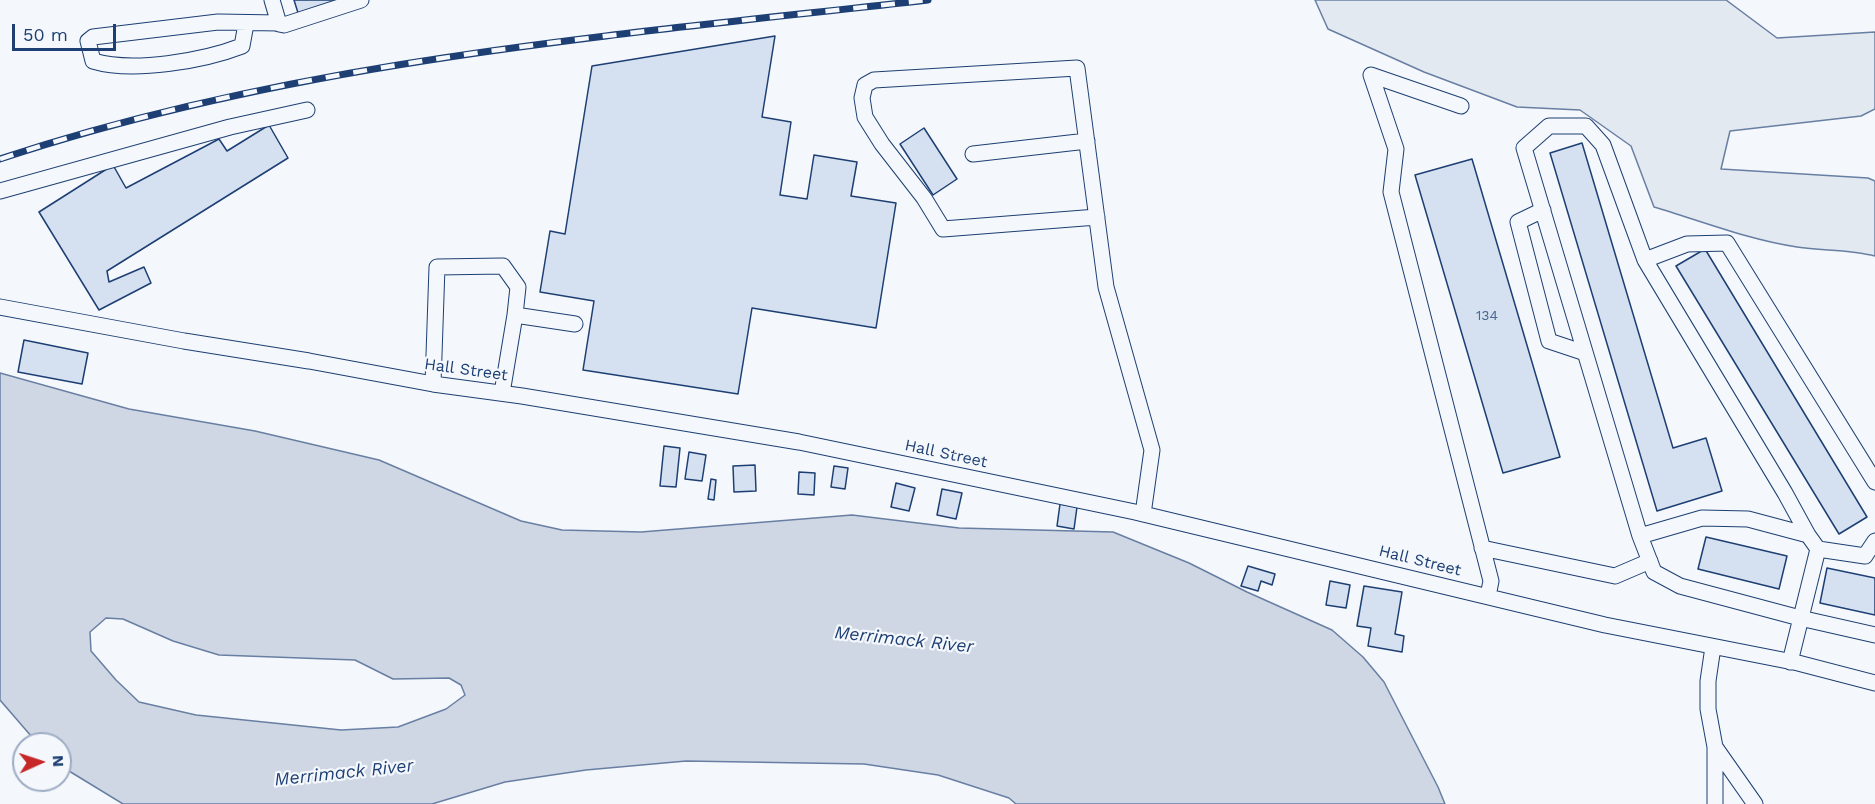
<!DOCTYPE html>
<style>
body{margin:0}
#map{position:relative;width:1875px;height:804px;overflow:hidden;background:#f4f7fb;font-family:"Work Sans",sans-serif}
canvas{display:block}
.north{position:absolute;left:12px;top:732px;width:60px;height:60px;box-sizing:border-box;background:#f4f7fb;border:2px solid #9eadc5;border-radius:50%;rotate:87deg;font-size:16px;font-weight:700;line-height:24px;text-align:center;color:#1d3f73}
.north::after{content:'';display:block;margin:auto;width:21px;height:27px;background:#c62828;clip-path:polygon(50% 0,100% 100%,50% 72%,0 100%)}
.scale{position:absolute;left:12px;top:24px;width:104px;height:27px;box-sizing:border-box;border:3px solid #1d3f73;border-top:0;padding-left:8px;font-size:18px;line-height:21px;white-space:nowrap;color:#1d3f73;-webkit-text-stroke:4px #f4f7fb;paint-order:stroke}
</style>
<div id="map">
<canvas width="1875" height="804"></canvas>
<div class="north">N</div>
<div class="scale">50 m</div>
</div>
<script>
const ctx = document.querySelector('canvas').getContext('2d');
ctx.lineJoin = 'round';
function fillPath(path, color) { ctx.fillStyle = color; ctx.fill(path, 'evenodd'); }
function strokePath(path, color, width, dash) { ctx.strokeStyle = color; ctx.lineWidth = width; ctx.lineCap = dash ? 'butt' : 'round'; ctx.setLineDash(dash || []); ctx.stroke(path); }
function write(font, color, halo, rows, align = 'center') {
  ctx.font = font + ' "Work Sans",sans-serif'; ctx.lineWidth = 4.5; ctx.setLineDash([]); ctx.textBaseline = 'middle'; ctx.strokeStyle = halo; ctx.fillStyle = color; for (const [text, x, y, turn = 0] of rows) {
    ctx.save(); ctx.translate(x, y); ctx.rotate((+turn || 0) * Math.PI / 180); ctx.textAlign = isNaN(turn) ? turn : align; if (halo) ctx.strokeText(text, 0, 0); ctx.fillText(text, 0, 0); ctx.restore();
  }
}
const green = new Path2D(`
 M 1315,0 L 1726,0 L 1777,38 L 1875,32 L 1875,109 L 1861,116 L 1730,131 L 1721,169 L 1868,178 L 1875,181 L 1875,256 C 1849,249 1823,251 1797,247 C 1749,240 1701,221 1654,207 L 1631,146 L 1580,110 L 1517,107 L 1424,72 L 1328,29 Z`);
fillPath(green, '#e3e9f0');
strokePath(green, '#687fa3', 1.5);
const water = new Path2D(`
 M 0,373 L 129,409 L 255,431 L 379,460 L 521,521 L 562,530 L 641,532 L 852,515 L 959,528 L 1113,532 L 1189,563 L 1247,592 L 1332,630 L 1363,657 L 1384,682 L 1438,787 L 1445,804 L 1016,804 L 1009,798 L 938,775 L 864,764 L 686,761 L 586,770 L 505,782 L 432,804 L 123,804 L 69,771 L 60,763 L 60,744 L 38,744 L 0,700 ZM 106,618 L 123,619 L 173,641 L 219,655 L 355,660 L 393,679 L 449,678 L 461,685 L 465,695 L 446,709 L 398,727 L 341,730 L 196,715 L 139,702 L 116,680 L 91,651 L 90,632 Z`);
fillPath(water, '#cfd7e4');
strokePath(water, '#687fa3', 1.5);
const building = new Path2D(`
 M 294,0 L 346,0 L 299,16 Z
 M 775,36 L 762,117 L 791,122 L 780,195 L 807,199 L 814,155 L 857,162 L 851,196 L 896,203 L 876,328 L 752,308 L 738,394 L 583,370 L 594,301 L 540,292 L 550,231 L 565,234 L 592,66 Z
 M 269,125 L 288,158 L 107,271 L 109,282 L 144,267 L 151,283 L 99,310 L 39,212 L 113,165 L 126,188 L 219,139 L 227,151 Z
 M 924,128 L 957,179 L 933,195 L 900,144 Z
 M 1582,143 L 1673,448 L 1706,438 L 1722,491 L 1657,511 L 1550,153 Z
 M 1472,159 L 1560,457 L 1503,473 L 1415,175 Z
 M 1705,249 L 1867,517 L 1839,534 L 1676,266 Z
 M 24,340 L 88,353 L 82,384 L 18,372 Z
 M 664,446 L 680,448 L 676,487 L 660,486 Z
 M 689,452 L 706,455 L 702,481 L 685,479 Z
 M 755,465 L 756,491 L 734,492 L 733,466 Z
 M 834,466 L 848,468 L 845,489 L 831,487 Z
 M 799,472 L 815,473 L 814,495 L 798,494 Z
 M 711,479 L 716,480 L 714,500 L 708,499 Z
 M 896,483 L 915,488 L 909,511 L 891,507 Z
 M 942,489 L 962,493 L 956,519 L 937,515 Z
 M 1060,504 L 1077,507 L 1074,529 L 1057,526 Z
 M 1706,537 L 1787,556 L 1779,589 L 1698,569 Z
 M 1248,566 L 1275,574 L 1272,585 L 1261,581 L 1258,591 L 1241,586 Z
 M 1827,568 L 1875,578 L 1875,615 L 1820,603 Z
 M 1330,581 L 1350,585 L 1346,608 L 1326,605 Z
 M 1364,586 L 1402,592 L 1395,634 L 1404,636 L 1402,652 L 1368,646 L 1371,628 L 1357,626 Z`);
fillPath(building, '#d5e0f0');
strokePath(building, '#1d3f73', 1.5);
const minor = new Path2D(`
 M 272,0 L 279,24 L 284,25 L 361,0
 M 246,24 L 242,46 C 203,61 133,73 93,61 L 88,41 L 93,37 L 218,22 L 279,23
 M 1461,106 L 1371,75 L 1396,149 L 1391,192 L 1491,581 L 1488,596
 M 973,154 L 1087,141
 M 0,191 L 230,127 L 307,110
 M 1543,210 L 1518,222 L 1549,341 L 1585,353
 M 1097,217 L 943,229 L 924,198 L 882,144 L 865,117 L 862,98 L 865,85 L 874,80 L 1077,68 L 1106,287 L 1152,450 L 1143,514
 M 1645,260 L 1785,493 L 1808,535 L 1818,549
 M 0,307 L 184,341 L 309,361 L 433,384 L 522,396 L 799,442 L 1135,512 L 1605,625 L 1798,663 L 1875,683
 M 433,384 L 437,267 L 503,266 L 518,287 L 515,315 L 575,324
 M 502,393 L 515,315
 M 1875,482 L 1727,243 L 1687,244 L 1645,260 L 1603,145 L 1586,126 L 1549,126 L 1524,148 L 1640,536 L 1654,572 L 1680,586 L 1800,618 L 1875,635
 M 1640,536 L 1702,518 L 1748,519 L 1808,535
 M 1482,548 L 1615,576 L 1650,561
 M 1713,647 L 1708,681 L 1708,709 L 1715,747 L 1755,804
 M 1790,662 L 1818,549 L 1865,556 L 1875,541
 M 1715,747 L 1715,804`);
strokePath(minor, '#1d3f73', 17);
strokePath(minor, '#f4f7fb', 15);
const rail = new Path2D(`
 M 0,159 C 298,60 617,35 928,0`);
strokePath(rail, '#1d3f73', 7);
strokePath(rail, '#f4f7fb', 4.5, [14]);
write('14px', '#4b6792', null, [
 ["134",1487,316]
]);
write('16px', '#1d3f73', '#f4f7fb', [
 ["Hall Street",466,370,8],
 ["Hall Street",946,454,12],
 ["Hall Street",1420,561,14]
]);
write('italic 18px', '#1d3f73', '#f4f7fb', [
 ["Merrimack River",904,640,6],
 ["Merrimack River",344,773,-6]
]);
</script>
